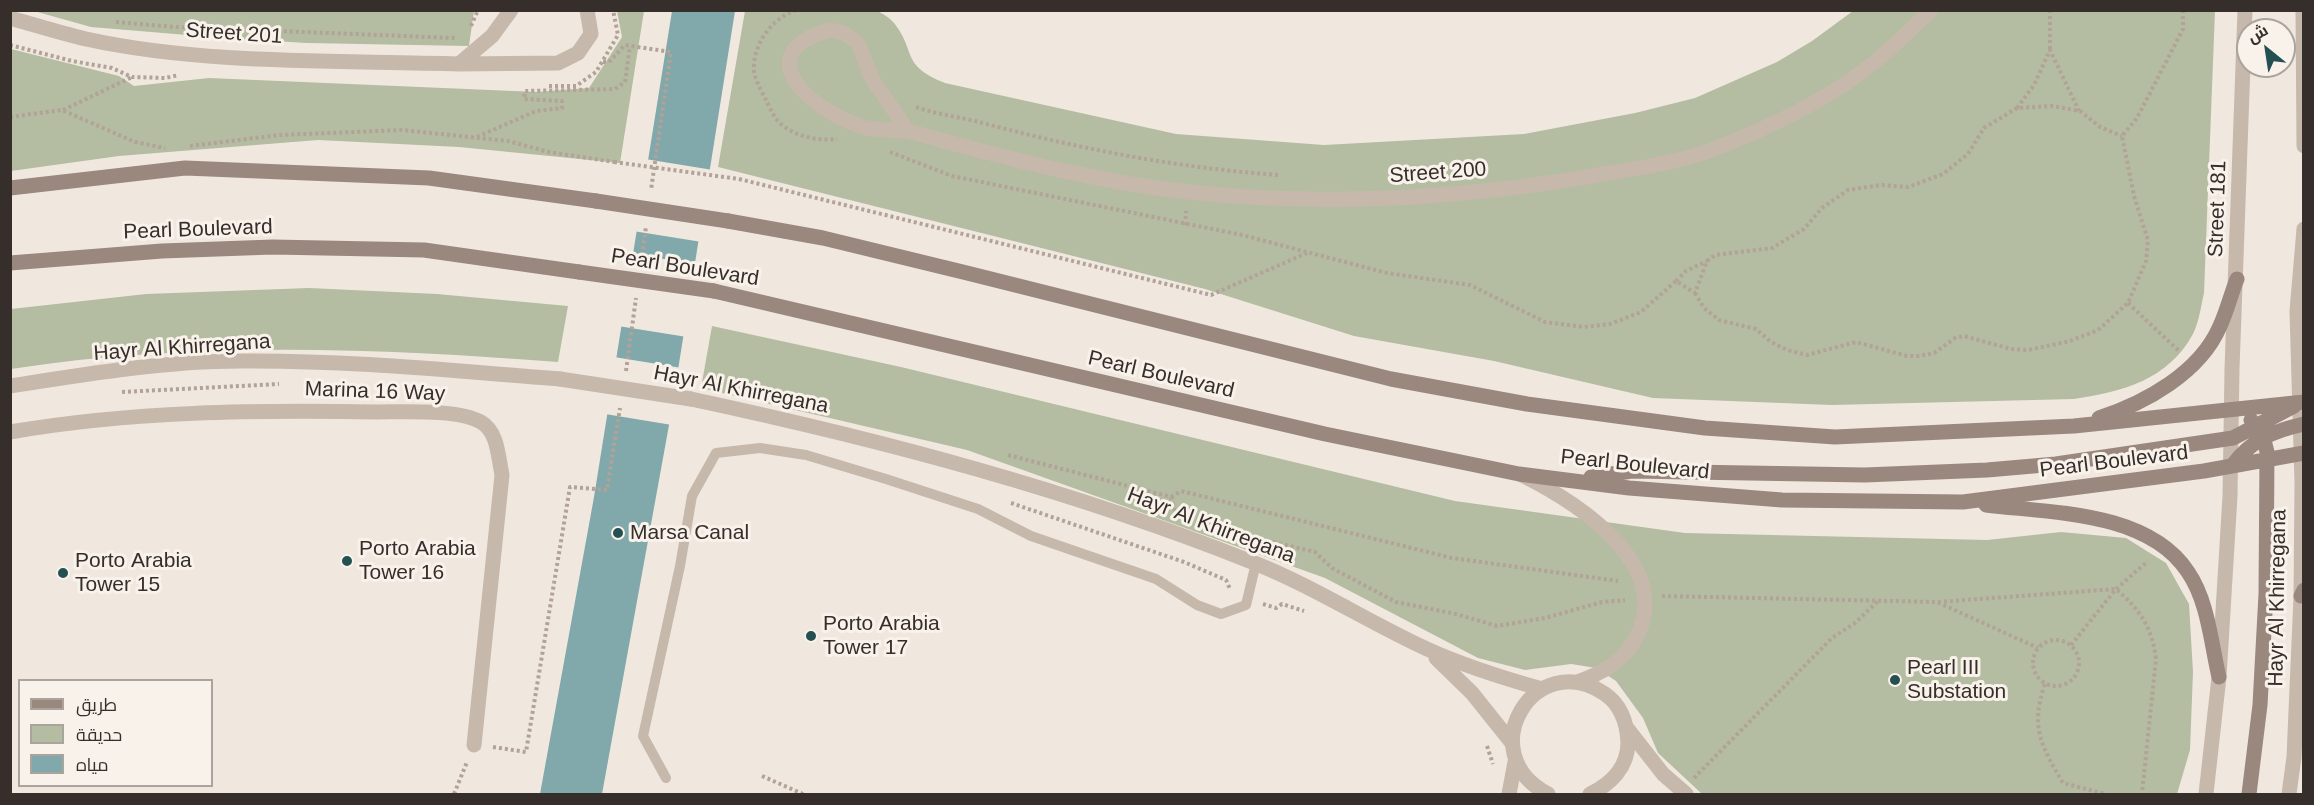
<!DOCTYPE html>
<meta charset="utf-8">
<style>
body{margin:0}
#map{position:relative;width:2314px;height:805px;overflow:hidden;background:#f0e8df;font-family:Arial,Cairo,sans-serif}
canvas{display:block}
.frame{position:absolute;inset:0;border:12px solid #362e2a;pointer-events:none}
.legend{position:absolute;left:18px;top:679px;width:195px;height:108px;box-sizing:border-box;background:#f8f2eb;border:2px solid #aaa49e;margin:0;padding:8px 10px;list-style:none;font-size:18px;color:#362e2a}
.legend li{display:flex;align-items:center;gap:12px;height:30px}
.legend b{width:30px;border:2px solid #aaa49e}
.north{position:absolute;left:2236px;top:18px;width:60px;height:60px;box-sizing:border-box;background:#f8f2eb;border:2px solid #aaa49e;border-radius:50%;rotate:330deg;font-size:16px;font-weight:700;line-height:24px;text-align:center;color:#362e2a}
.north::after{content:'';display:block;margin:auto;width:21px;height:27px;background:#255052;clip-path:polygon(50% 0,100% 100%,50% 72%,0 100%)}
</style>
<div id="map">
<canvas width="2314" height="805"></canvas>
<div class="frame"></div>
<ul class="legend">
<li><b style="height:8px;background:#9a887e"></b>طريق</li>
<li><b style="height:16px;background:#b4bda1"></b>حديقة</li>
<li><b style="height:16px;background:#81a8aa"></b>مياه</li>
</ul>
<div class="north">ش</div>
</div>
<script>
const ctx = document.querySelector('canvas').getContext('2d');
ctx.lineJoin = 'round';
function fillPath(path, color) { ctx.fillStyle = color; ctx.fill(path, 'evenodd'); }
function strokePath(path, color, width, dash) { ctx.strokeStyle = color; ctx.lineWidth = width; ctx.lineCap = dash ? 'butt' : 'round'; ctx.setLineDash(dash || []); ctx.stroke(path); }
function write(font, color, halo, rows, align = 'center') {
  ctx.font = font + ' Arial,sans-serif'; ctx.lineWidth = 6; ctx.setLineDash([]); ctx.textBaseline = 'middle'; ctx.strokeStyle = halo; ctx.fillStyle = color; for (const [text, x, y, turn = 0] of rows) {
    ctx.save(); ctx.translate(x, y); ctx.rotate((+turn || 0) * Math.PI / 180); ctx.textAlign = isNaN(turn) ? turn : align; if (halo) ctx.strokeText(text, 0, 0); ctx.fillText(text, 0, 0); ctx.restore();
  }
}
fillPath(new Path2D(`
 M 34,11 L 474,11 L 469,46 L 306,43 L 211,37 L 91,27 Z
 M 617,11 L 644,11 L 620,163 L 459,147 L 318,140 L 119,156 L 11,171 L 11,49 L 119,76 L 134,86 L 209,78 L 537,92 L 589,88 L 622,37 Z
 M 745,11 L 878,11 C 883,14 890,18 894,23 C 917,52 900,65 945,83 L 1176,134 L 1324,145 L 1524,134 L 1635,113 L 1695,98 L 1777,62 L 1812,41 L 1853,11 L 2215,11 L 2204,293 C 2201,306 2199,322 2193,334 C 2168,380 2122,392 2074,399 L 1832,405 L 1653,398 L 1494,361 L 1354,336 L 1205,289 L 718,167 Z
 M 309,288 L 437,294 L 568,306 L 558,362 C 377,348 191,341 11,369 L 11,309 L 146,294 Z
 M 712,326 L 901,367 L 1455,501 L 1685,533 L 1987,540 L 2061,532 L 2126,538 L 2166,563 L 2189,604 L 2193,672 L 2190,750 L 2177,794 L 1702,794 L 1658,753 L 1643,718 L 1616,681 L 1596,668 L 1571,664 L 1525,670 L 1478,658 L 1325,578 L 967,450 L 701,388 Z`), '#b4bda1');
fillPath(new Path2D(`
 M 672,11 L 735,11 L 671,414 L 602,794 L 540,794 L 594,497 Z`), '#81a8aa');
fillPath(new Path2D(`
 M 645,159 L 713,170 L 702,242 L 633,231 Z
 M 630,254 L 698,264 L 687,337 L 618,326 Z
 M 614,357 L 682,368 L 672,425 L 605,414 Z`), '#f0e8df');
strokePath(new Path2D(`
 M 796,10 C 772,18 752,45 754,71 C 755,80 762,92 766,100 C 770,108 774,118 781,124 C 796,137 818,141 837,139
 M 2050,10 L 2050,50
 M 116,22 L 177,27 L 455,38
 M 471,26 L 478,10
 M 10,45 L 72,61 L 112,68 L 132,77 L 165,78 L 179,75
 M 603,62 L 609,62 L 625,45 L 671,52 L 651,190
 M 549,86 L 576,86 L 596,72 L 618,35 L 613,10
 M 916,107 C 938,115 961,117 983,123 C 1080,149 1178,168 1279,175
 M 2017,108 L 2034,85 L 2050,50 L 2079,111
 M 63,110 L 132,77
 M 10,117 L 62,110 L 135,142 L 165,148
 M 477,137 L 536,111 L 562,108 L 562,101 L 524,99 L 525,91 L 615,89 L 625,82 L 630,46
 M 190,146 L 280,135 L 402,130 L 508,141 L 549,152 L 614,162
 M 890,152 L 952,176 L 1242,235 L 1387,273 L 1470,285 L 1545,322 L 1584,327 L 1610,324 L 1641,312 L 1676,281 L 1695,293 L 1707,261 L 1715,255 L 1772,248 L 1804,229 L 1822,208 L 1848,190 L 1881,185 L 1908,187 L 1943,174 L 1968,154 L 1984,128 L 2017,108 L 2052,106 L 2080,111 L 2100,127 L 2122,136
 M 739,179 L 1211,295 L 1307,253
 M 1185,225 L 1186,211
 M 641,261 L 646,227
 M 1676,281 L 1686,271 L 1707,261
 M 1695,293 L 1704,308 L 1719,320 L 1756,329 L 1771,342 L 1787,350 L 1807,355 L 1856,342 L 1907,356 L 1919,356 L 1934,353 L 1955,338 L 1964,336 L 2011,349 L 2028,350 L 2070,341 L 2098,330 L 2128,303 L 2146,261 L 2148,240 L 2134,196 L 2122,136 L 2137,118 L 2183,29 L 2183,10
 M 2128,303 L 2180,352
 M 626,371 L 636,298
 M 122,392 L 279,384
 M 1008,455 L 1171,497 L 1175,511
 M 1171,497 L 1181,491 L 1452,558 L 1618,581
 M 1011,503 L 1184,562 L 1226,580 L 1230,589
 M 1244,535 L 1315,552 L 1332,568 L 1396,602 L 1456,614 L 1497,626 L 1545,618 L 1602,602 L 1625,600
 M 1662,596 L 1937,602 L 2038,648
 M 1938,602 L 2116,589 C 2140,610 2152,627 2156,659 L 2142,794
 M 1263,604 L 1276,608 L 1282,604 L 1304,611
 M2033 663a23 23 0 1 1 46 0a23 23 0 1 1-46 0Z
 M 2071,645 L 2116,589 L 2148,561
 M 2045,684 C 2030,727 2041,746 2063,783 L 2105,794
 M 1487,746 L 1493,764
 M 493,747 L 526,752 L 570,487 L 607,490 L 620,408
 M 762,776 L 803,794
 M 1694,778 L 1832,638 L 1855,623 L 1878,601
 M 454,794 L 467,762`), '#b2a297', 4, [3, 3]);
strokePath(new Path2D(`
 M 666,778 L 643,736 L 680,566 L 692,496 L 716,453 L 760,448 L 806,455 L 886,479 L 978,509 L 1031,536 L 1156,579 L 1197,605 L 1221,614 L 1246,605 L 1256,563`), '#c7b8ac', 10);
strokePath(new Path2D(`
 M 511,10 L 492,36 L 459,64 L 558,63 L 578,53 L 591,34 L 587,10
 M 2303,10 L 2304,146
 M 10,18 C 35,25 60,33 86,39 C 205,65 337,60 459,64
 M 830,30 L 844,33 L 858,43 L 872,79 L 908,131 C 892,130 873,131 857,125 C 809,108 747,53 830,30 Z
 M 908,131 C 1001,157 1092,181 1188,192 C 1323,206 1459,199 1592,176 C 1631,169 1672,164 1709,151 C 1753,134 1800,113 1840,87 C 1874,66 1902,38 1931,10
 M 10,386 C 86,374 165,361 241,361 C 348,360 454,371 560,379
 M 691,399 C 883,440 1071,490 1252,562 C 1313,586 1368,622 1427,649 C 1464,666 1503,678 1542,689
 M 10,432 C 133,411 253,410 377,412 C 404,412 458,409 481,422 C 498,432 498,456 502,475 L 474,745
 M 1522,475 C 1576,502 1673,563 1637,636 C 1624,661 1603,673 1577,682
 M 1436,658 L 1472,693 L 1512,743
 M 1627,728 L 1663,774 L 1686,794
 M 1509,794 L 1515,762
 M 1548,794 C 1470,753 1535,646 1605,694 C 1621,705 1627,724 1628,742 C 1628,767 1611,784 1590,794
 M 2206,794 L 2219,677 L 2230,496 L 2232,369 L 2245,10
 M 2289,794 L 2294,757 L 2301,596 L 2302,483 L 2297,311 L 2304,229`), '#c7b8ac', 15);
strokePath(new Path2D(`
 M 10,188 L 185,168 L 429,178 L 596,201
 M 728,221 L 823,238 L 967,273 L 1391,379 L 1527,404 L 1705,428 L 1835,437 L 2074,426 L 2304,402
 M 10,263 L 162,251 L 273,247 L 424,250 L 579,272
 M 714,291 L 1325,434 L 1519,474 L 1629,488 L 1782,500 L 1963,502 L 2204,471 L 2304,453
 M 2099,418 C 2145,403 2200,373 2220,326 C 2227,311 2231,294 2237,279
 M 2232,466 C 2251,440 2273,431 2304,424
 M 1591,477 L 1632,471 L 1865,475 L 1987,470 L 2056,464 L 2233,438 L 2294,406
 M 1986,505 C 2051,513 2148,511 2188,572 C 2208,601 2211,643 2219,677
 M 2301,596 L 2304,590
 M 2249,794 L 2260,705 L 2266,594 L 2267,452 L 2263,436 L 2251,420`), '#9a887e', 15);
strokePath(new Path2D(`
 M 614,162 L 739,179`), '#b2a297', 4, [3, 3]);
strokePath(new Path2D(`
 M 560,379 L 691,399`), '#c7b8ac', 15);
strokePath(new Path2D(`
 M 596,201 L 728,221
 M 579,272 L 714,291`), '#9a887e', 15);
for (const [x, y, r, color] of [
 [618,533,6,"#255052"],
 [347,561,6,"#255052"],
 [63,573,6,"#255052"],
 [811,636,6,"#255052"],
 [1895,680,6,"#255052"]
]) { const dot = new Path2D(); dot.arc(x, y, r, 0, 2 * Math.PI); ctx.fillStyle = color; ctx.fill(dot); strokePath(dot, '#f8f2eb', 2); }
write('21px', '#362e2a', '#f8f2eb', [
 ["Street 201",234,34,4],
 ["Street 200",1438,173,-4],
 ["Street 181",2218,209,-88],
 ["Pearl Boulevard",198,230,-2],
 ["Pearl Boulevard",685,268,9],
 ["Hayr Al Khirregana",182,348,-4],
 ["Pearl Boulevard",1161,375,13],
 ["Hayr Al Khirregana",741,390,11],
 ["Marina 16 Way",375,392,2],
 ["Pearl Boulevard",2114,462,-7],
 ["Pearl Boulevard",1635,465,6],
 ["Hayr Al Khirregana",1211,526,21],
 ["Hayr Al Khirregana",2278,598,-89]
]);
write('21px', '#362e2a', '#f8f2eb', [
 ["Marsa Canal",630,533],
 ["Porto Arabia",359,549],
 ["Tower 16",359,573],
 ["Porto Arabia",75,561],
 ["Tower 15",75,585],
 ["Porto Arabia",823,624],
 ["Tower 17",823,648],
 ["Pearl III",1907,668],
 ["Substation",1907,692]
], 'left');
</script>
